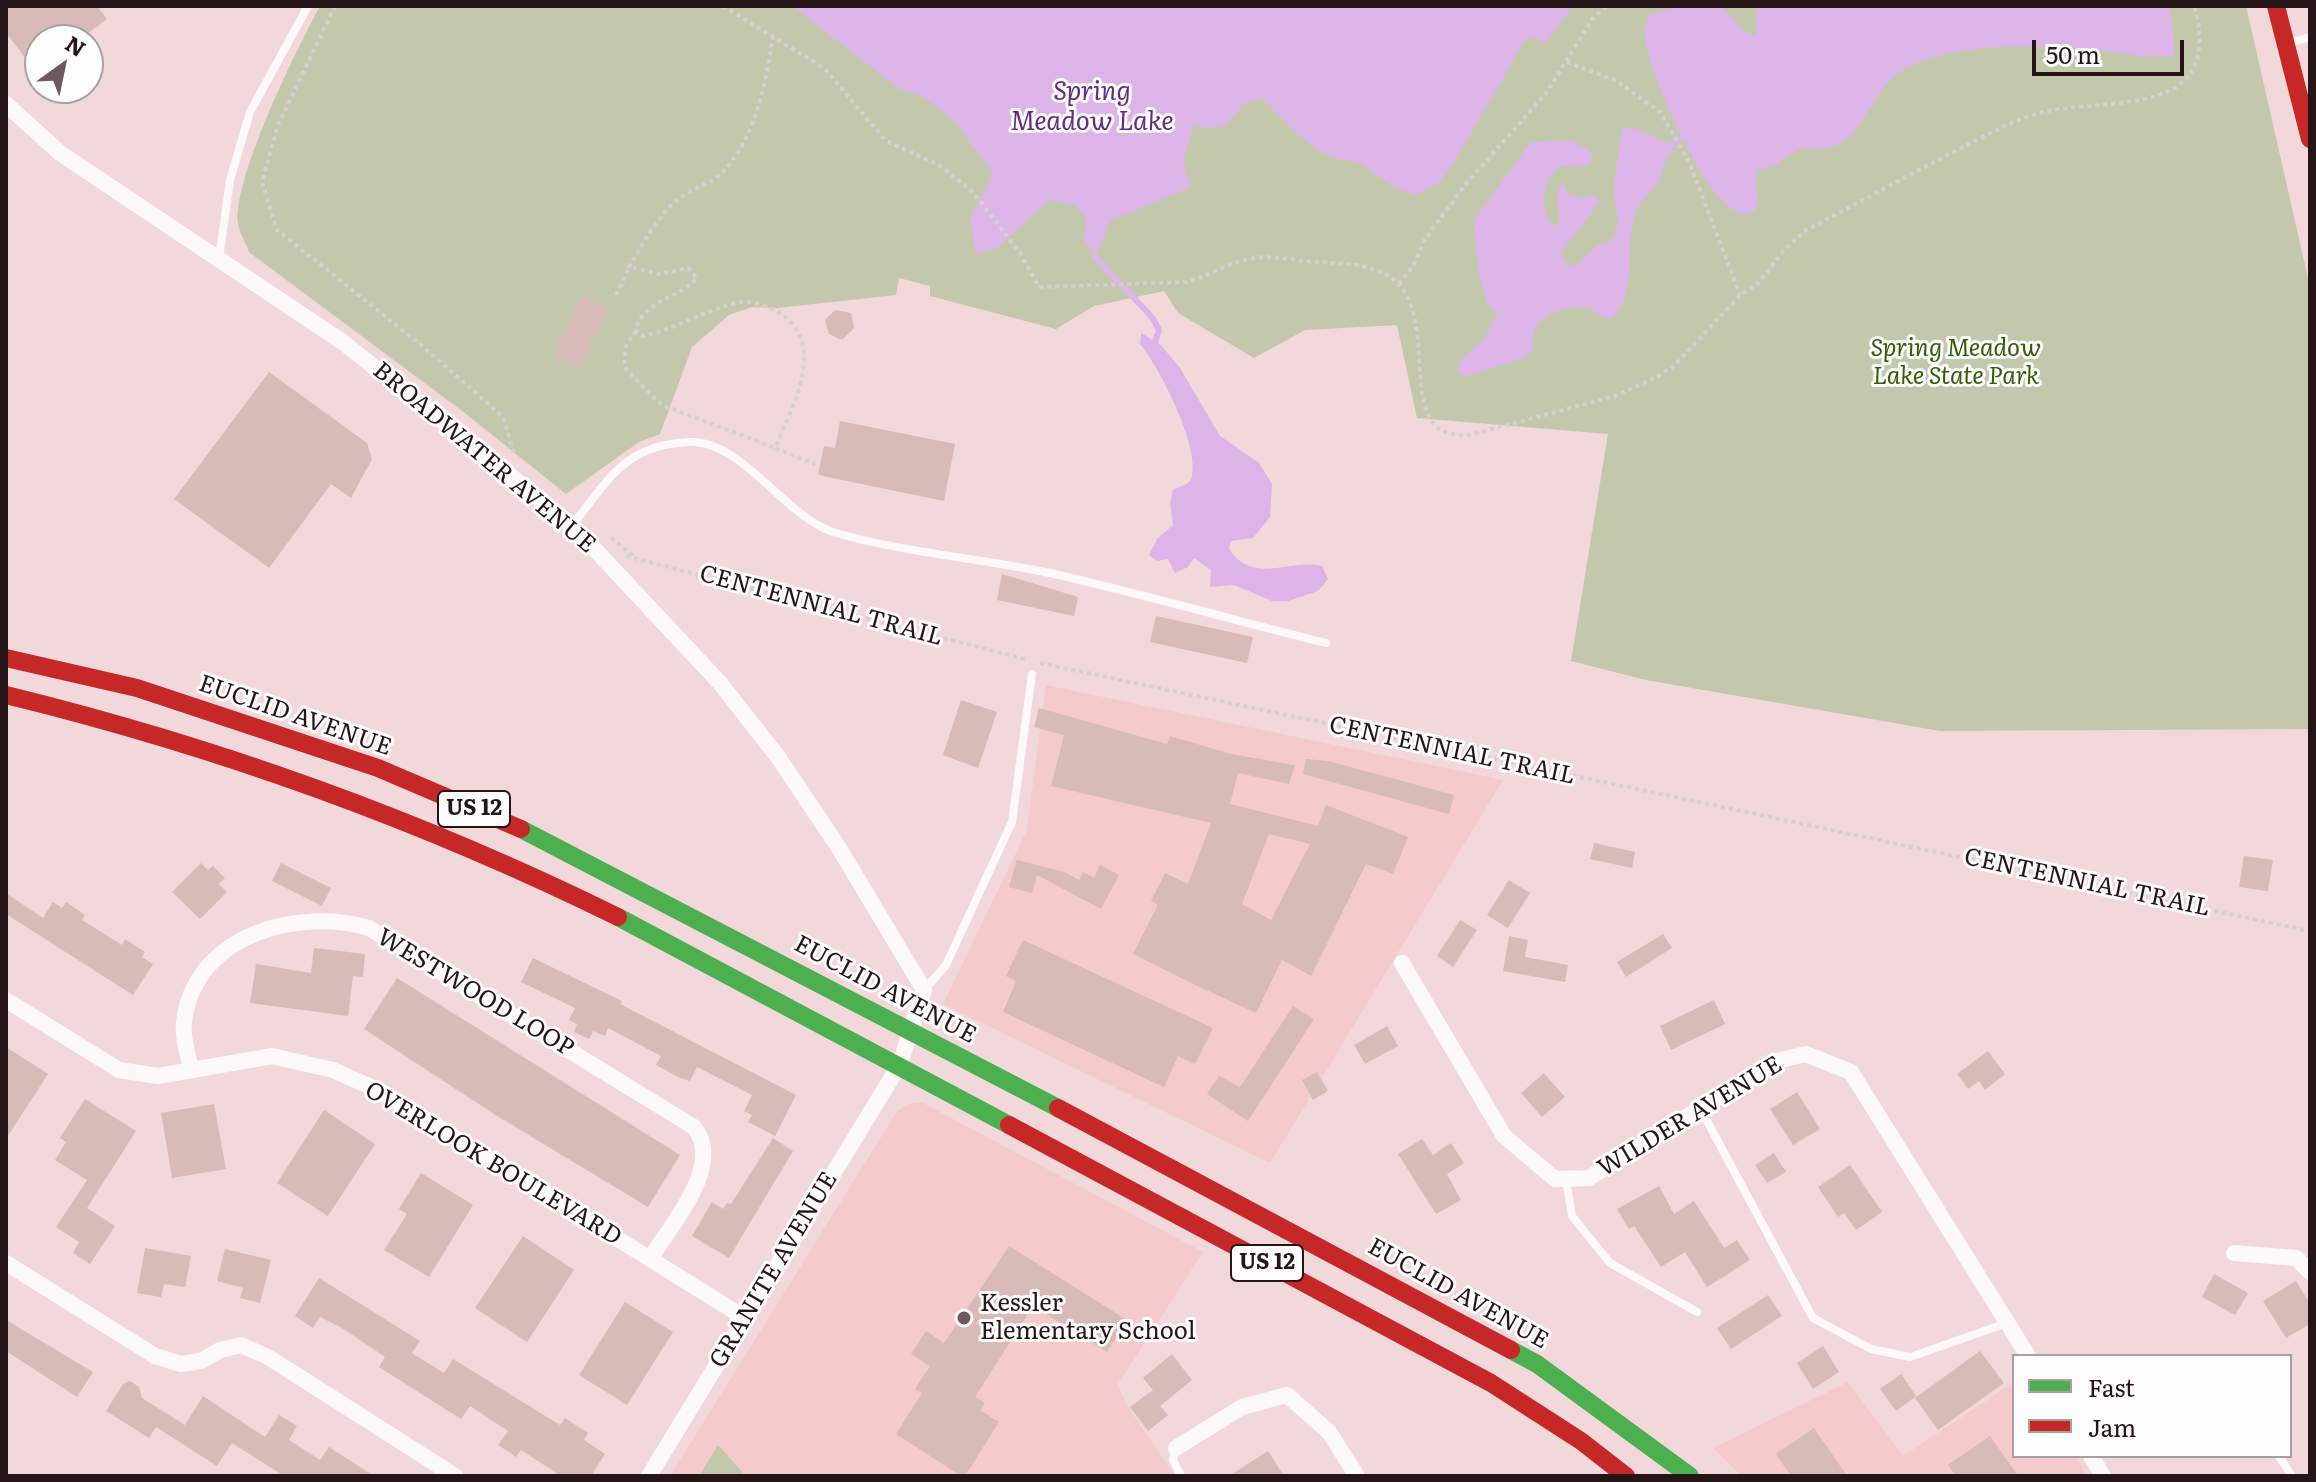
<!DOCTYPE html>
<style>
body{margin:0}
#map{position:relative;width:2316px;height:1482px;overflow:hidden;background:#f2d8da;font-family:Literata,serif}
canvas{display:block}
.frame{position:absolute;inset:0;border:8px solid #261517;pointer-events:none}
.legend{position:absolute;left:2012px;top:1354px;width:280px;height:104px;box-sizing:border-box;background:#fcfcfc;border:2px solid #a6a0a0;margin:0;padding:10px 14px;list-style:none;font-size:24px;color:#261517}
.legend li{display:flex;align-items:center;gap:16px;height:40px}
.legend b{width:40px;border:2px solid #a6a0a0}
.north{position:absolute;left:24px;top:24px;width:80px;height:80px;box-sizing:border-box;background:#fcfcfc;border:2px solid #a6a0a0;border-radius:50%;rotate:33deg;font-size:22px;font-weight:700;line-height:32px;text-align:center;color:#261517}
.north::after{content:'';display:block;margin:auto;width:28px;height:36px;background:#6d595b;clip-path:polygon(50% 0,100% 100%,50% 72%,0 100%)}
.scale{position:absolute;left:2032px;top:40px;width:152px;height:36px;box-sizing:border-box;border:4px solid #261517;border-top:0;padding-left:10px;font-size:24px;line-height:28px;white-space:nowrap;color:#261517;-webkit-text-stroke:6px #fcfcfc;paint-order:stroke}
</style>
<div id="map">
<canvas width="2316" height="1482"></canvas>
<div class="frame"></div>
<ul class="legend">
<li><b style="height:10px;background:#4caf50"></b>Fast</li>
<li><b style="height:10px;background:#c62828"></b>Jam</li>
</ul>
<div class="north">N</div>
<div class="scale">50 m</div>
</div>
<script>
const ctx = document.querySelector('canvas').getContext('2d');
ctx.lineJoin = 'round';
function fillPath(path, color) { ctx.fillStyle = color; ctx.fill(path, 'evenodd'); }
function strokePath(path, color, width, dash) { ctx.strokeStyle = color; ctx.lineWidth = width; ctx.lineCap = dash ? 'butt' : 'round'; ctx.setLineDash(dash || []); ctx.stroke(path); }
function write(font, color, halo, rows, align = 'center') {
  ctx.font = font + ' Literata,serif'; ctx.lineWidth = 6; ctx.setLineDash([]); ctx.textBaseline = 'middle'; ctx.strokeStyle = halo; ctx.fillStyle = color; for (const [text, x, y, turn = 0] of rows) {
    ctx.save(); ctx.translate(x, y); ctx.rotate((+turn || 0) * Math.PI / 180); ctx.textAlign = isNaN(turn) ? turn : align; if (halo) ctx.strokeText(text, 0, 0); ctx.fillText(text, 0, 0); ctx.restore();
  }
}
fillPath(new Path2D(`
 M 1046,685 L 1503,780 L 1270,1163 L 943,1004 L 1027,830 Z
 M 912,1103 L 923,1103 L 1203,1252 L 1118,1384 L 1126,1404 L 1175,1476 L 670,1476 L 898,1110 Z
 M 1848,1382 L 1903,1456 L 2014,1382 L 2014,1456 L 2075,1456 L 2087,1476 L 1741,1476 L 1713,1448 Z`), '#f4cacd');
fillPath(new Path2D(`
 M 320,6 L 2246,6 L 2310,287 L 2310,729 L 1940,731 L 1646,680 L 1571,661 L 1608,434 L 1417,418 L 1397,325 L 1305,330 L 1254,358 L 1178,313 L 1164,291 L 1094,306 L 1056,329 L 930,296 L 930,286 L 899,278 L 896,295 L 777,308 L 752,307 L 729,315 L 692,347 L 660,434 L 639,442 L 566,494 L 466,414 L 249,252 C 246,243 239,232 238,223 C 233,178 297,48 320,6 Z
 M 718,1445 L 746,1476 L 699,1476 Z`), '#c3c8ac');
fillPath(new Path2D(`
 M 792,6 L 1573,6 L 1547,42 L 1527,37 L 1454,162 L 1439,183 L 1416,195 C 1390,188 1383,178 1362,165 C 1353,159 1341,161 1332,157 C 1303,145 1284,118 1261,98 L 1243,105 L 1225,126 L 1206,128 L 1193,125 L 1183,164 L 1191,187 L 1110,221 L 1095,257 L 1084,240 L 1086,217 L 1074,205 L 1049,200 L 996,249 L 976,254 L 970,219 L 993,173 L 955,122 L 924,97 L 901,90 Z
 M 1678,6 L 1722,6 L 1743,31 L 1756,36 L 1757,6 L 2170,6 L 2175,55 C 2143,59 2116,51 2084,49 C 2030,45 1965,43 1914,64 C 1859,88 1872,160 1800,148 L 1771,168 L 1757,170 C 1753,185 1761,198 1755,211 L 1742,215 C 1729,208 1719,198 1710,186 C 1692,161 1635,49 1646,22 C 1651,10 1667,11 1678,6 Z
 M 1632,127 L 1666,143 L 1674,151 C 1664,159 1665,167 1660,178 C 1655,191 1643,197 1637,209 C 1622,244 1641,288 1612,318 L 1602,317 L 1589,307 C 1559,306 1528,316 1533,351 L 1522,359 L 1467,376 L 1458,372 L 1459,362 L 1484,339 L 1497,314 L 1487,303 L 1478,272 L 1474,220 L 1530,143 C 1552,141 1576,135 1592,155 L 1590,163 L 1583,167 L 1560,166 C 1541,183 1538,207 1555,227 L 1559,219 L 1557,191 L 1563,184 L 1569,194 L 1581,198 L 1592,195 L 1600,201 L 1560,254 L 1569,266 L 1579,263 L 1597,245 L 1608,242 L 1616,233 L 1618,220 L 1613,190 L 1622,129 Z
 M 1141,333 L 1161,345 L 1180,368 L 1220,436 L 1259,463 L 1272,484 L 1270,517 L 1253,538 L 1231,541 L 1229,549 C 1254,586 1289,558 1322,566 L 1328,579 L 1318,591 L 1288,601 L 1272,601 L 1234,585 L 1210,587 L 1211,570 L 1194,558 L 1188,567 L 1175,573 L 1168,559 L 1157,561 L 1149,555 L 1157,539 L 1173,525 L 1170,503 L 1173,490 C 1180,486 1191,485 1192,476 C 1199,445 1160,368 1140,344 Z`), '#dcb4e8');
strokePath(new Path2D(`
 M 1670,146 L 1683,137
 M 1095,257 L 1152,317 L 1159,330 L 1155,342`), '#dcb4e8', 6);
fillPath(new Path2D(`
 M 6,6 L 97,6 L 107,19 L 79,40 L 40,40 L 40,77 L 6,33 Z
 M 583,296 L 609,309 L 578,369 L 553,356 Z
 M 835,310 L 851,313 L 854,328 L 842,340 L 829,334 L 825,320 Z
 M 269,372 L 367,443 L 372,459 L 351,498 L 331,484 L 269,568 L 174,499 Z
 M 840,421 L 955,444 L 944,501 L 818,475 L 824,446 L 835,448 Z
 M 1002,574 L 1078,597 L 1074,616 L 997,600 Z
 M 1156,616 L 1253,637 L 1247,663 L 1150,642 Z
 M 961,700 L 997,712 L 978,768 L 943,755 Z
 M 1039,708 L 1167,744 L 1170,736 L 1231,754 L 1295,765 L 1289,784 L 1238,773 L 1230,804 L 1318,826 L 1326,805 L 1408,837 L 1393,874 L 1366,864 L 1311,976 L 1282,960 L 1256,1013 L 1187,981 L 1133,954 L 1158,905 L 1151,901 L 1165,873 L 1188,884 L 1211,823 L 1051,786 L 1064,735 L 1034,727 ZM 1269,834 L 1310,844 L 1271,920 L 1242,904 Z
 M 1306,759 L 1328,761 L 1454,795 L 1449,814 L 1303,774 Z
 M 1594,843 L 1635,852 L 1632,868 L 1590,859 Z
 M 2244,856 L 2273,860 L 2268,891 L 2239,887 Z
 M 1017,860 L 1064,872 L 1079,880 L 1083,872 L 1094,878 L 1100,865 L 1119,875 L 1101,909 L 1037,875 L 1032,893 L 1009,887 Z
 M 201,863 L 208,870 L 213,866 L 225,878 L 218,884 L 227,892 L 200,919 L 172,892 Z
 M 281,863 L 331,888 L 322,906 L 272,881 Z
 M 1509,880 L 1530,893 L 1508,928 L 1487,915 Z
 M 6,893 L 43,918 L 53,902 L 62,908 L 66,902 L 85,915 L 82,920 L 122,945 L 125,939 L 145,952 L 142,957 L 153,964 L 133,995 L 6,914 Z
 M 1460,920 L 1477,930 L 1453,967 L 1437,956 Z
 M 1663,934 L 1672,948 L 1626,977 L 1617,962 Z
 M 1509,936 L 1528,940 L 1525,957 L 1568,965 L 1565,982 L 1503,971 Z
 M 1023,940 L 1213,1028 L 1195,1064 L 1178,1056 L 1164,1087 L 1003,1012 L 1016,981 L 1006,976 Z
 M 314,948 L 365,954 L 363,977 L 353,976 L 348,1016 L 250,1003 L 256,964 L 311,973 Z
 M 533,958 L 622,1001 L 620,1004 L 796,1095 L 775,1136 L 748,1122 L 752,1115 L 744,1111 L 752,1095 L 697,1067 L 690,1081 L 680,1078 L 656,1065 L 661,1056 L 608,1028 L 605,1036 L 593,1031 L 589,1039 L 574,1032 L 577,1024 L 569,1020 L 575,1008 L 521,982 Z
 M 397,978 L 680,1155 L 648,1207 L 494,1114 L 364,1029 Z
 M 1714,1000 L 1725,1024 L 1671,1050 L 1660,1026 Z
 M 1293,1006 L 1314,1019 L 1248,1121 L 1207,1094 L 1219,1076 L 1240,1087 Z
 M 1387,1026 L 1398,1046 L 1365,1064 L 1354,1045 Z
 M 6,1047 L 48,1074 L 6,1139 Z
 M 1988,1051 L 2005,1074 L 1985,1090 L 1979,1081 L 1968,1089 L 1957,1074 Z
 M 1317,1072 L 1328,1091 L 1313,1100 L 1302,1080 Z
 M 1544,1073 L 1565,1097 L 1542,1117 L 1521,1093 Z
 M 1797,1092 L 1820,1129 L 1793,1145 L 1770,1109 Z
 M 85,1099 L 136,1131 L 87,1208 L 115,1226 L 90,1264 L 73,1253 L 79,1242 L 56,1227 L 87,1180 L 55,1160 L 66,1142 L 60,1138 Z
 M 214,1104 L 226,1169 L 172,1178 L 161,1113 Z
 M 324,1110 L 375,1144 L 328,1216 L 277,1183 Z
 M 773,1138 L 793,1151 L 729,1258 L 692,1236 L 712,1202 L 723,1209 L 727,1203 L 731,1204 Z
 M 1422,1139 L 1433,1155 L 1451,1143 L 1464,1163 L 1447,1174 L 1461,1200 L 1436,1214 L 1398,1154 Z
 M 1774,1153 L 1786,1172 L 1767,1183 L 1755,1165 Z
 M 1850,1165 L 1882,1212 L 1856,1230 L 1844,1213 L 1838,1217 L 1818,1187 Z
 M 421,1173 L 473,1205 L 429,1277 L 384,1250 L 407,1214 L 399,1209 Z
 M 1659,1186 L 1674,1214 L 1694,1201 L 1724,1248 L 1737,1240 L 1750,1260 L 1707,1287 L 1685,1252 L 1661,1267 L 1634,1226 L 1629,1229 L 1617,1209 Z
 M 523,1236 L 574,1270 L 527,1342 L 475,1308 Z
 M 1009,1246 L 1127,1320 L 1107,1352 L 1033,1306 L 975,1397 L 985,1403 L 980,1410 L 999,1422 L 965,1476 L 961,1476 L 896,1434 L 922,1393 L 915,1389 L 930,1366 L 911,1354 L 926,1331 L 944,1343 Z
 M 145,1248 L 191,1256 L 185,1287 L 164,1284 L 161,1297 L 137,1293 Z
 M 225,1249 L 271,1260 L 260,1303 L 240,1298 L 243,1288 L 217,1281 Z
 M 2214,1274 L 2248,1293 L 2235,1315 L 2202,1297 Z
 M 319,1278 L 420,1341 L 412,1353 L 444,1373 L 453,1359 L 560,1425 L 565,1418 L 588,1433 L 584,1440 L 605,1454 L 591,1476 L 561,1476 L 521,1450 L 516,1457 L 498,1445 L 508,1431 L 470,1406 L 461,1419 L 379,1367 L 385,1357 L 342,1328 L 320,1317 L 313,1328 L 295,1316 Z
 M 2296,1281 L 2310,1304 L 2310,1324 L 2286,1338 L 2263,1301 Z
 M 1768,1295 L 1782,1316 L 1731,1349 L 1717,1328 Z
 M 625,1302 L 673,1332 L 627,1405 L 579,1375 Z
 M 6,1320 L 93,1372 L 77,1397 L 6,1351 Z
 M 1823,1346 L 1839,1372 L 1813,1389 L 1797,1363 Z
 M 1980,1351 L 2004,1383 L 1938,1430 L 1915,1398 Z
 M 1172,1354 L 1192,1380 L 1160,1406 L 1168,1415 L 1148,1431 L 1130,1407 L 1153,1390 L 1143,1378 Z
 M 1901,1374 L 1916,1396 L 1896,1411 L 1880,1389 Z
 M 130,1381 L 139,1387 L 142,1398 L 185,1425 L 203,1396 L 265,1437 L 279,1415 L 297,1426 L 289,1440 L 320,1460 L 329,1447 L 374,1476 L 284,1476 L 232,1443 L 217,1466 L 156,1427 L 149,1438 L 106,1411 L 123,1384 Z
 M 1814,1428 L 1847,1476 L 1791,1476 L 1776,1454 Z
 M 1990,1436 L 2018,1476 L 1956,1476 L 1948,1465 Z
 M 1268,1451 L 1284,1476 L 1229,1476 Z`), '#d8bab8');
strokePath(new Path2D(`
 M 335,6 L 278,125 L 262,182 L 277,230 L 421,345 L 503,417 L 514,454
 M 723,6 L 824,68 L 886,141 L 939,165 L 973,192 L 1020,253 L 1039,287 L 1186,282 C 1208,277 1226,263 1249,259 C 1271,254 1293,261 1316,262 C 1335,263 1358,263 1376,270 C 1440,292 1405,387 1433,423 C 1440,433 1455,435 1466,436 L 1615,396 L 1655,378 L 1674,366 L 1740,295 L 1759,283 L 1783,251 L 1806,230 C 1860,202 1914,172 1969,144 C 1995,131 2019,117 2048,111 C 2086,103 2163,108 2188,77 C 2203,59 2201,26 2194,6
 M 773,36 C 766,82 756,138 722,173 C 711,184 693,188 680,198 C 658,214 643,244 629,267 L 660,274 L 688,268 L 697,278 C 681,298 640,301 636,331 L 642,336 C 676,330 706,308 741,302 C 751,300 767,306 776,311 C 830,342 793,405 775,448 L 815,464
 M 1567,62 L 1615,80 L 1660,112 L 1690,164 L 1740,295
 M 1399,284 L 1413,266 L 1425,239 L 1466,184 L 1547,92 L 1593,18 L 1607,6
 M 616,295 L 629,268
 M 636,331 L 626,346 L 624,367 L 662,405 L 775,448
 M 611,538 L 635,557
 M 626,556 L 1028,660
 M 1040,663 L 2310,931`), '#d7cfd0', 4, [4, 4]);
strokePath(new Path2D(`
 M 2286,44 L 2310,37
 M 219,259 L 230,180 L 250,112 L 308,6
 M 572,525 C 609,480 624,445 689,442 C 742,439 786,519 836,533 C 906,553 979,558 1050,573 C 1142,594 1234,620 1326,643
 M 925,989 L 946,965 L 1012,822 L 1032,674
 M 1700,1108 L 1813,1318 L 1871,1349 L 1910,1357 L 2007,1323
 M 1566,1179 L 1572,1216 L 1610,1263 L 1697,1312
 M 1176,1448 L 1173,1460 L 1181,1476
 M 2279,1456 L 2292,1476`), '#fdf9f9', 8);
strokePath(new Path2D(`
 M 6,104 L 60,153 L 344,343 L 572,525 L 720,683 L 778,757 L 839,848 L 924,990 L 900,1064 L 649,1476
 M 1402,963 L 1504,1136 L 1555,1179 L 1589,1178 L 1776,1061 L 1806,1054 L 1851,1072 L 2028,1356
 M 6,1000 L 119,1070 L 158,1076 L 272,1056 L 333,1070 L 380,1091 L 745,1318
 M 191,1069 C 187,1051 181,1033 185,1015 C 200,932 301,908 369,928 L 694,1127 C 725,1165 671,1224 650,1259
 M 2234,1253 L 2296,1258 L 2310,1272
 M 6,1263 L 155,1356 L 181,1364 L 201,1361 L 220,1350 L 241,1345 L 268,1357 L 455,1476
 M 1176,1448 L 1242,1407 L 1287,1395 L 1329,1432 L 1357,1476
 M 2091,1456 L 2103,1476`), '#fdf9f9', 16);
strokePath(new Path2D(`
 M 521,829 L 1058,1108
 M 618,917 L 1009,1125
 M 1511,1350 L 1537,1364 L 1690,1476`), '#4caf50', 18);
strokePath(new Path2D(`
 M 2276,6 L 2310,139
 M 6,658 L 137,688 L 378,768 L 521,829
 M 6,695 C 219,747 421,820 618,917
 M 1058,1108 L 1511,1350
 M 1009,1125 L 1491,1383 L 1581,1441 L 1626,1476`), '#c62828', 18);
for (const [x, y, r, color] of [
 [964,1318,8,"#6d595b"]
]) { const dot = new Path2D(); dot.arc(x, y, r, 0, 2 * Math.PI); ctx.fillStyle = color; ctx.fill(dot); strokePath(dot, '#fcfcfc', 3); }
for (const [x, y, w] of [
 [474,809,72],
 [1267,1263,72]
]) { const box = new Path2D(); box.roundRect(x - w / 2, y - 18, w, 36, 6); ctx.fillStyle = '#fcfcfc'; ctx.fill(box); strokePath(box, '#261517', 2); }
write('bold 22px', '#261517', null, [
 ["US 12",474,809],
 ["US 12",1267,1263]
]);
write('italic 24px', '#365c08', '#fcfcfc', [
 ["Spring Meadow",1956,349],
 ["Lake State Park",1956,377]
]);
write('24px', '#261517', '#fcfcfc', [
 ["BROADWATER AVENUE",484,458,40],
 ["CENTENNIAL TRAIL",821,606,15],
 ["EUCLID AVENUE",295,716,19],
 ["CENTENNIAL TRAIL",1452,751,12],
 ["CENTENNIAL TRAIL",2087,883,12],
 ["EUCLID AVENUE",885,990,28],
 ["WESTWOOD LOOP",475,993,31],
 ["WILDER AVENUE",1690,1117,-31],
 ["OVERLOOK BOULEVARD",493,1164,31],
 ["GRANITE AVENUE",774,1270,-59],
 ["EUCLID AVENUE",1458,1294,29]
]);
write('24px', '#261517', '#fcfcfc', [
 ["Kessler",980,1304],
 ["Elementary School",980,1332]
], 'left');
write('italic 26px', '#642c81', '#fcfcfc', [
 ["Spring",1092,92],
 ["Meadow Lake",1092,122]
]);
</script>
